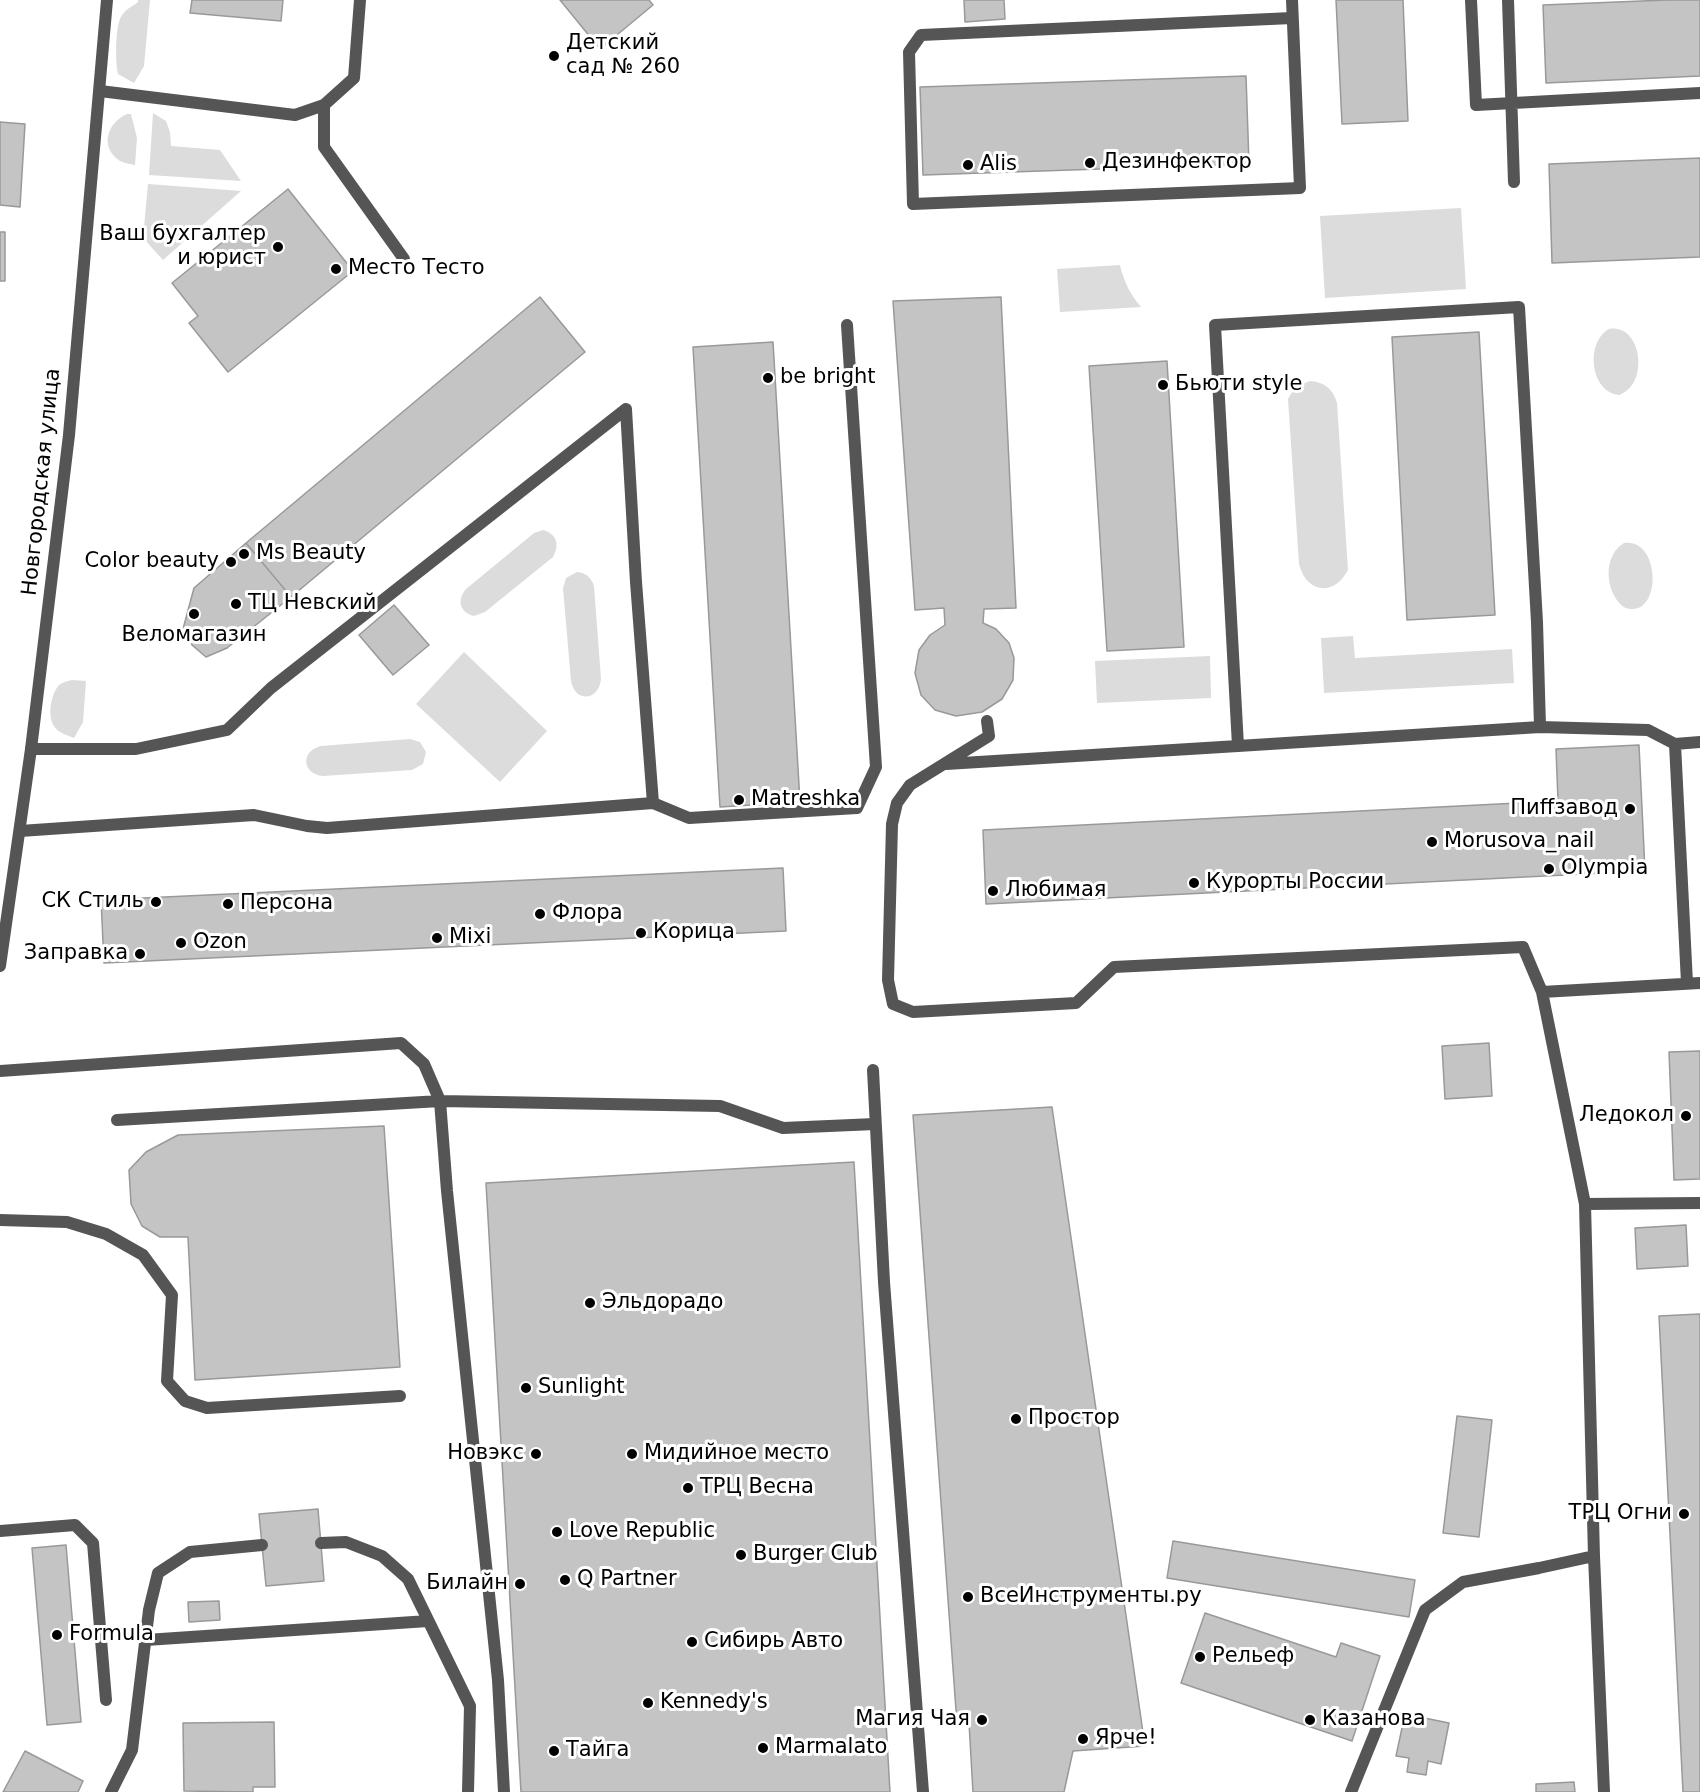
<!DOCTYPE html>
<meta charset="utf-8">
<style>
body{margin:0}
canvas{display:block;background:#fff}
</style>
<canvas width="1700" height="1792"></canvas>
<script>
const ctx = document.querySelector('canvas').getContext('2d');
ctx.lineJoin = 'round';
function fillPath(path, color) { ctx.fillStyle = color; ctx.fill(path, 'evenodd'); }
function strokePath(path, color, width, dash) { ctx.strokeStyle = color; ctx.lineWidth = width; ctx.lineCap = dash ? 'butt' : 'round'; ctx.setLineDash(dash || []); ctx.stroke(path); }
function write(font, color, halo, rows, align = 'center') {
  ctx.font = font + ' "DejaVu Sans",sans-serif'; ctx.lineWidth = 6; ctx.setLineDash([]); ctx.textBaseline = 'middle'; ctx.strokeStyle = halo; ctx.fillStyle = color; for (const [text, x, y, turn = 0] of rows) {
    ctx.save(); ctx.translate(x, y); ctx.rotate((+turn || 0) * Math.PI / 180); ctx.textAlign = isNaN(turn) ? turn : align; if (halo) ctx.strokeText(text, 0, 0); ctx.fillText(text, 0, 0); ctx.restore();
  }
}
fillPath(new Path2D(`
 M 138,0 L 150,0 L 144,66 L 134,83 L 118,74 C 115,61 115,25 122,15 C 126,9 133,6 138,2 Z
 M 153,113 L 166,121 L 170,132 L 171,146 L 220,150 L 241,181 L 149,175 Z
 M 127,114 L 131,114 L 137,138 L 135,165 C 130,164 124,163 120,161 C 99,147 107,123 127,114 Z
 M 148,184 L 241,191 L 163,260 L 143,238 Z
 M 1461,208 L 1466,289 L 1325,298 L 1320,216 Z
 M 1120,265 C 1124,282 1130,294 1141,307 L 1060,312 L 1057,269 Z
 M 1609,329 C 1642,323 1650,385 1619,395 C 1590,392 1585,342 1609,329 Z
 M 1310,381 C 1325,382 1333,389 1337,403 L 1348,570 C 1334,597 1306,593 1299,564 L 1288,399 C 1293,389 1299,385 1310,381 Z
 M 543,530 C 557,534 560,545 553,557 L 485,612 L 474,616 C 459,612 457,600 466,589 L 534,533 Z
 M 1624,543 C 1659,538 1662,608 1633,609 C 1625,610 1619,604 1615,597 C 1605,580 1606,554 1624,543 Z
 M 577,572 C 586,573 591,577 594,586 L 601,679 C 599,701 575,703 571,681 L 563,588 L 566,578 Z
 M 1353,636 L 1355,658 L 1512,649 L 1514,683 L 1324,693 L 1321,638 Z
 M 464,652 L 547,731 L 500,782 L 416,704 Z
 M 1210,656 L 1211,698 L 1097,703 L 1095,661 Z
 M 72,680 L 86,681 L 83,722 L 74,738 C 67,735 58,733 54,726 C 47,716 51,694 59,685 C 63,682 68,681 72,680 Z
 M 410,739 L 420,742 L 426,752 L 423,764 L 412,770 L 323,776 C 302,774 300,751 321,746 Z`), '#dcdcdc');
const building = new Path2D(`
 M 192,0 L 283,0 L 281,21 L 190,13 Z
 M 560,0 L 649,0 L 653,5 L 600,49 Z
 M 964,0 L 1004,0 L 1005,19 L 965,22 Z
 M 1336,0 L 1403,0 L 1408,121 L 1342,124 Z
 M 1666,0 L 1700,0 L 1700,76 L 1546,83 L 1543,5 Z
 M 1246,76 L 1249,164 L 923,175 L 920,87 Z
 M 0,122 L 25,124 L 20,207 L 0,205 Z
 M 1700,158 L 1700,257 L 1552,263 L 1549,164 Z
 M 288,189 L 353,271 L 228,372 L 189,323 L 198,316 L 172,283 Z
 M 0,232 L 5,232 L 5,281 L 0,281 Z
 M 540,297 L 585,352 L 291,597 L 246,543 Z
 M 1001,297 L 1016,608 L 984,609 L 983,623 L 996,629 L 1009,643 L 1014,658 L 1013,680 L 1002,699 L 982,712 L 956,716 L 935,710 L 921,695 L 915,673 L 919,650 L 930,635 L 945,625 L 944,608 L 915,610 L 893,301 Z
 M 1479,332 L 1495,615 L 1407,620 L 1392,337 Z
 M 773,342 L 800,802 L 720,807 L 693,347 Z
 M 1167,361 L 1184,647 L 1107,651 L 1089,366 Z
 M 246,543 L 291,597 L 227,648 L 206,657 L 192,645 L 183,629 L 194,588 Z
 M 394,605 L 429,645 L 393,675 L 359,635 Z
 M 1639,745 L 1645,871 L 986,904 L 983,830 L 1558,801 L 1556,749 Z
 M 783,868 L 786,931 L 104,963 L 101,900 Z
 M 1489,1043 L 1492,1096 L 1445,1099 L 1442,1046 Z
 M 1700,1051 L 1700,1179 L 1674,1180 L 1669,1052 Z
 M 1052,1107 L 1145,1746 L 1073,1751 L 1064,1792 L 973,1792 L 969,1723 L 957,1724 L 913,1115 Z
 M 384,1126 L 400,1367 L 195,1380 L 188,1237 L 160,1237 L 142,1226 L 131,1204 L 129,1170 L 146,1152 L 178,1135 Z
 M 854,1162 L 890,1792 L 521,1792 L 486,1183 Z
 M 1686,1225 L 1688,1266 L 1637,1269 L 1635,1228 Z
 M 1700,1314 L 1700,1792 L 1683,1792 L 1659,1316 Z
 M 1457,1416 L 1492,1420 L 1479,1537 L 1443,1533 Z
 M 318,1509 L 324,1581 L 266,1586 L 259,1514 Z
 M 1173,1541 L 1415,1580 L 1409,1617 L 1167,1578 Z
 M 66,1545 L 81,1722 L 47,1725 L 32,1548 Z
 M 219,1601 L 220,1620 L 189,1622 L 188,1602 Z
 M 1205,1613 L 1336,1657 L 1341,1643 L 1380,1656 L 1352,1741 L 1181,1683 Z
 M 1405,1714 L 1449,1723 L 1441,1764 L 1428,1761 L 1426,1775 L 1407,1772 L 1409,1758 L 1396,1756 Z
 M 274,1722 L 275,1787 L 253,1787 L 253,1792 L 184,1791 L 183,1723 Z
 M 25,1751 L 83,1781 L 78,1792 L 3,1792 Z
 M 1574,1782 L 1575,1792 L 1536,1792 L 1536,1784 Z`);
fillPath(building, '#c4c4c4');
strokePath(building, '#999', 1.5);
strokePath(new Path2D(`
 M 1292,0 L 1300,188 L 913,204 L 909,52 L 921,35 L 1292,18
 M 1471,0 L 1476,105 L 1700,93
 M 1508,0 L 1514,182
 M 100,91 L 295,115 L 324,105 L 354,78 L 360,0
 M 324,105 L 324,147 L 404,259
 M 987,721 L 989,736 L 910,785 L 897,803 L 892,824 L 888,980 L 893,1004 L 913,1012 L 1076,1003 L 1114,967 L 1523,947 L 1542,992
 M 1540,727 L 1537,622 L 1519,307 L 1215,325 L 1238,746 L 1540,727 L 1648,730 L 1675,744
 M 946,764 L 1238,746
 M 653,803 L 689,818 L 857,808 L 876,767 L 847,325
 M 20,831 L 254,815 L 307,826 L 327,828 L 653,803 L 636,582 L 626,409 L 271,688 L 227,730 L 136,749 L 31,749
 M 1687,983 L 1675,744 L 1700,742
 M 873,1070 L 884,1282 L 923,1792
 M 0,1071 L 401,1043 L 424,1064 L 440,1101 L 720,1106 L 783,1128 L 875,1124
 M 117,1120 L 440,1101 L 447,1191 L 498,1680 L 504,1792
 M 1585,1204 L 1542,992 L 1700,983
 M 0,1220 L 67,1222 L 106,1234 L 143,1255 L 172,1295 L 167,1381 L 185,1401 L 207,1408 L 400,1396
 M 0,1531 L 75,1525 L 93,1543 L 106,1700
 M 321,1543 L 346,1542 L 382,1556 L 408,1579 L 470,1706 L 468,1792
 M 146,1640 L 428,1621
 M 111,1792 L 132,1750 L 149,1610 L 158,1573 L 190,1552 L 262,1545
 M 1351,1792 L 1425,1610 L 1463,1582 L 1539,1568 L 1594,1556
 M 1604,1792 L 1594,1556 L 1585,1204 L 1700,1203`), '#555', 12);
strokePath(new Path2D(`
 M 0,966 L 31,749 L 69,435 L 107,0`), '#555', 12);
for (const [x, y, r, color] of [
 [554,56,6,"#000"],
 [1090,163,6,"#000"],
 [968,165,6,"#000"],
 [278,247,6,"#000"],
 [336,269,6,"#000"],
 [768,378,6,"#000"],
 [1163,385,6,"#000"],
 [244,554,6,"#000"],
 [231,562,6,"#000"],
 [236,604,6,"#000"],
 [194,614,6,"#000"],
 [739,800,6,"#000"],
 [1630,809,6,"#000"],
 [1432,842,6,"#000"],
 [1549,869,6,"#000"],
 [1194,883,6,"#000"],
 [993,891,6,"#000"],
 [156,902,6,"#000"],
 [228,904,6,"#000"],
 [540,914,6,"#000"],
 [641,933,6,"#000"],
 [437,938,6,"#000"],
 [181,943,6,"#000"],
 [140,954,6,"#000"],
 [1686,1116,6,"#000"],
 [590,1303,6,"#000"],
 [526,1388,6,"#000"],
 [1016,1419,6,"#000"],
 [536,1454,6,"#000"],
 [632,1454,6,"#000"],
 [688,1488,6,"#000"],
 [1684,1514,6,"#000"],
 [557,1532,6,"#000"],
 [741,1555,6,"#000"],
 [565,1580,6,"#000"],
 [520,1584,6,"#000"],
 [968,1597,6,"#000"],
 [57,1635,6,"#000"],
 [692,1642,6,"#000"],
 [1200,1657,6,"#000"],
 [648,1703,6,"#000"],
 [982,1720,6,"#000"],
 [1310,1720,6,"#000"],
 [1083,1739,6,"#000"],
 [763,1748,6,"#000"],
 [554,1751,6,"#000"]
]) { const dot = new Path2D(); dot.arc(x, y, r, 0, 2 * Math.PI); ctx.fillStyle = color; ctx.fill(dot); strokePath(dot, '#fff', 2); }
write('21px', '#000', '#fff', [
 ["Детский",566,44],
 ["сад № 260",566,68],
 ["Дезинфектор",1102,163],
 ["Alis",980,165],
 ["Ваш бухгалтер",266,235,"right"],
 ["и юрист",266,259,"right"],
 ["Место Тесто",348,269],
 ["be bright",780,378],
 ["Бьюти style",1175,385],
 ["Ms Beauty",256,554],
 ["Color beauty",219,562,"right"],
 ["ТЦ Невский",248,604],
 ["Веломагазин",194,636,"center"],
 ["Matreshka",751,800],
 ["Пиffзавод",1618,809,"right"],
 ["Morusova_nail",1444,842],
 ["Olympia",1561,869],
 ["Курорты России",1206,883],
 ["Любимая",1005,891],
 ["СК Стиль",144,902,"right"],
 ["Персона",240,904],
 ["Флора",552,914],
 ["Корица",653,933],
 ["Mixi",449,938],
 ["Ozon",193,943],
 ["Заправка",128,954,"right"],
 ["Ледокол",1674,1116,"right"],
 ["Эльдорадо",602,1303],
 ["Sunlight",538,1388],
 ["Простор",1028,1419],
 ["Новэкс",524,1454,"right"],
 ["Мидийное место",644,1454],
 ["ТРЦ Весна",700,1488],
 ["ТРЦ Огни",1672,1514,"right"],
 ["Love Republic",569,1532],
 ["Burger Club",753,1555],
 ["Q Partner",577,1580],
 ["Билайн",508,1584,"right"],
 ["ВсеИнструменты.ру",980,1597],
 ["Formula",69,1635],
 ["Сибирь Авто",704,1642],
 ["Рельеф",1212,1657],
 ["Kennedy's",660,1703],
 ["Магия Чая",970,1720,"right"],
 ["Казанова",1322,1720],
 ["Ярче!",1095,1739],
 ["Marmalato",775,1748],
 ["Тайга",566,1751]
], 'left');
write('21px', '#000', '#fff', [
 ["Новгородская улица",42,482,-84]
]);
</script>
